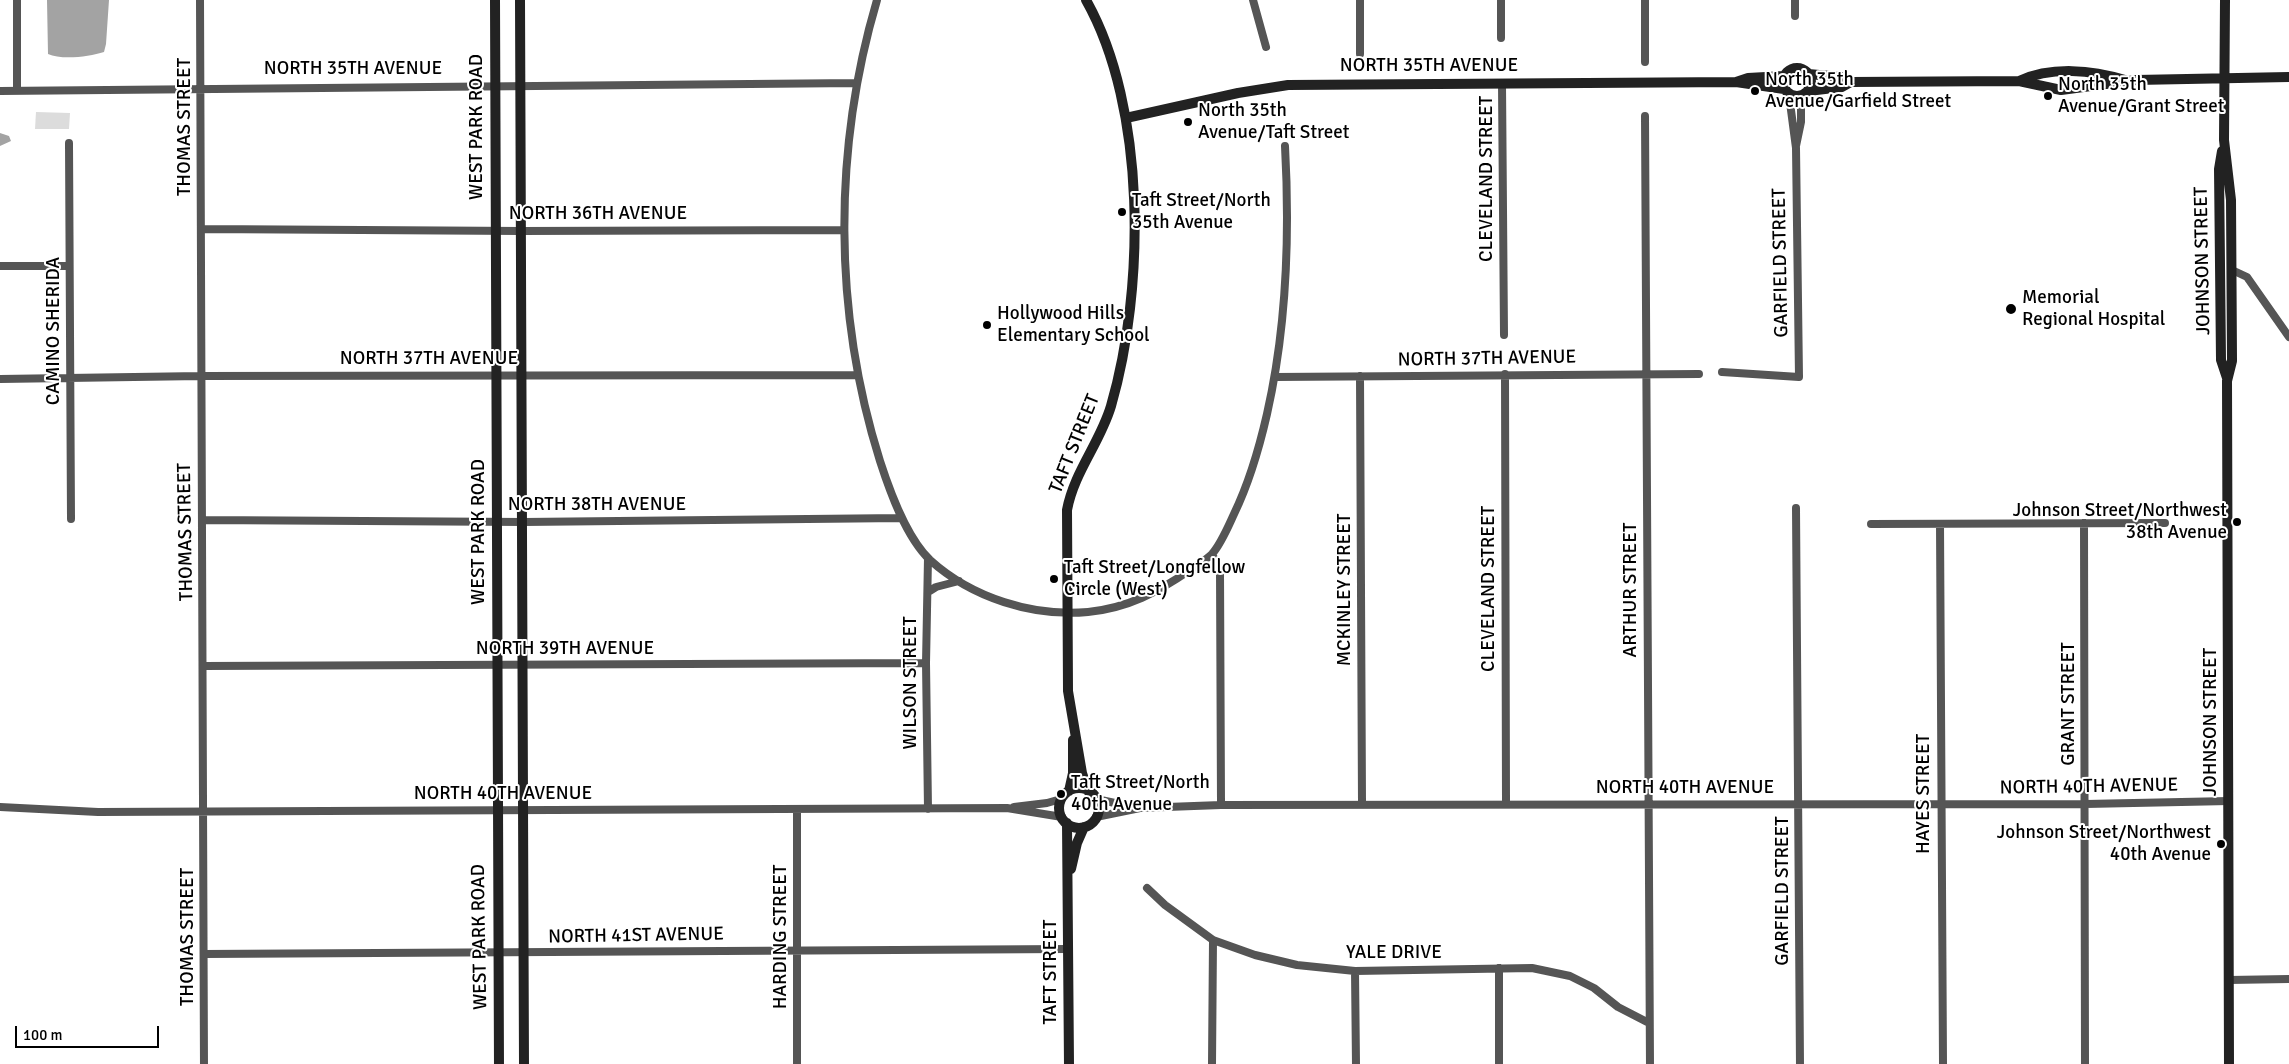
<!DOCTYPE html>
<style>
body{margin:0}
#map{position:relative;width:2289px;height:1064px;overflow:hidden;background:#fff;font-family:Signika,sans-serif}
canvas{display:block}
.scale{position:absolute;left:15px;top:1026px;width:144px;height:22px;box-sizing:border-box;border:2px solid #000;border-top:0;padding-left:6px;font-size:15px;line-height:18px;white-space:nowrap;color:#000;-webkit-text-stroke:4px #fff;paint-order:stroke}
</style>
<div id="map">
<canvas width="2289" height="1064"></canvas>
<div class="scale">100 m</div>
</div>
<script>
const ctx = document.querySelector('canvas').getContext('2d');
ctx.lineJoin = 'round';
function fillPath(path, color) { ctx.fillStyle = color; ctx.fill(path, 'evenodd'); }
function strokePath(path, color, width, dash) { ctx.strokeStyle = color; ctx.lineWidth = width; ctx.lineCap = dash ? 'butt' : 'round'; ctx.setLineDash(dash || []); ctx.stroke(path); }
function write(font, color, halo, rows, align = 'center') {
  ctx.font = font + ' Signika,sans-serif'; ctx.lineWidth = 4; ctx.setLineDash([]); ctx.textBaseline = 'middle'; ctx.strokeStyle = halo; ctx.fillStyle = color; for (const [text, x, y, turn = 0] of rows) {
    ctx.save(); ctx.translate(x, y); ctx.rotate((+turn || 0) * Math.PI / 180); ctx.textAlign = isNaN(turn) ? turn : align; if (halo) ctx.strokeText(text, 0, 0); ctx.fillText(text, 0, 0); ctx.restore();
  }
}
fillPath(new Path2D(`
 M 36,112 L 70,113 L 69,129 L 35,129 Z`), '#dcdcdc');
fillPath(new Path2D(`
 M 47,0 L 109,0 L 106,44 L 104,52 C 89,57 61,60 48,54 Z
 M 0,133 L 9,136 L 11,141 L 0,146 Z`), '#a3a3a3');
strokePath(new Path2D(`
 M 17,0 L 17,90
 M 200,0 L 204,1064
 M 877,0 C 833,149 833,312 880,461 C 890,492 906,537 930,560 C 972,598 1033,617 1088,612 C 1128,608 1158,592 1190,570 C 1197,565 1206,560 1212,554 C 1221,544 1228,527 1234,514 C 1249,483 1259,449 1267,414 C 1287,326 1290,237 1285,146
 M 1253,0 L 1266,47
 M 1360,0 L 1360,54
 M 1501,0 L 1501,38
 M 1645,0 L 1645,62
 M 1795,16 L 1795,0
 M 1502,84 L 1504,335
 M 0,91 L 857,83
 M 1645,116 L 1650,1064
 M 69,143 L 71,519
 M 1796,146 L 1801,122 L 1801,96
 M 202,229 L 521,231 L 843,230
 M 0,266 L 69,266
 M 2232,270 L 2247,277 L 2289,337
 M 1722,372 L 1799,377 L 1796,148 L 1789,95
 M 1505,374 L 1506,804
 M 1360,376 L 1362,803
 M 1275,377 L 1699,374
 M 0,379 L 201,376 L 858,375
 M 1796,508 L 1800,1064
 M 203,520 L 524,522 L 902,518
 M 2084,523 L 2085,1064
 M 1871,524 L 2165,523
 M 1940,524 L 1943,1064
 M 1212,554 L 1220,571 L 1221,805
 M 928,592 L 936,587 L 959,581
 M 204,666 L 926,663
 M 1096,799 L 1134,807
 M 0,807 L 98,812 L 1007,808 L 1062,817
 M 1014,807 L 1047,803 L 1061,799
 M 797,809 L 797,1064
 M 928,809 L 926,663 L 928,558
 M 1096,817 L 1140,808 L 1221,805 L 2086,804 L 2229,801
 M 1147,888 L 1165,905 L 1213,940 L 1255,955 L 1297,965 L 1355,971 L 1532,968 L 1570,976 L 1594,988 L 1618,1007 L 1649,1023
 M 204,954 L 1068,949
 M 1499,968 L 1499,1064
 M 1355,971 L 1356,1064
 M 2229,980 L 2289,979
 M 1212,1064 L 1213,940`), '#555', 8);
strokePath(new Path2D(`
 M 495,0 L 499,1064
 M 520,0 L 524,1064
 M 1086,0 C 1147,108 1145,289 1111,406 C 1100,443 1074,472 1067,510 L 1068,691 L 1082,773 L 1088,791
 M 2225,0 L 2224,140 L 2231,200 L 2232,361 L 2227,381 L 2229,1064
 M1783 82a14 14 0 1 1 28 0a14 14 0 1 1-28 0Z
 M 1808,74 L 1842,77 L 1851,82 L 2019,81 L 2061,90 L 2136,80 L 2289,77
 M 2019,81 C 2052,66 2092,70 2125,80
 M 1736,82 L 1748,78 L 1784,76
 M 1808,91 L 1842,87 L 1851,82
 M 1126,118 L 1238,93 L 1288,85 L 1736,82 L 1784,89
 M 2222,151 L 2219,169 L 2221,360 L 2227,378
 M1059 808a20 20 0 1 1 40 0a20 20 0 1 1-40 0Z
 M 1069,791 L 1073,773 L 1073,740
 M 1067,823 L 1069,1064
 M 1071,869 L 1077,843 L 1084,827`), '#222', 10);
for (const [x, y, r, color] of [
 [1755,91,5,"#000"],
 [2048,96,5,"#000"],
 [1188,122,5,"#000"],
 [1122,212,5,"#000"],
 [2011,309,6,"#000"],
 [987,325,5,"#000"],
 [2237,522,5,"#000"],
 [1054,579,5,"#000"],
 [1061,794,5,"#000"],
 [2221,844,5,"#000"]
]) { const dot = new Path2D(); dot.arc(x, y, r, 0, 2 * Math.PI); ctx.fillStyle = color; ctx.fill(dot); strokePath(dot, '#fff', 2); }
write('19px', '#000', '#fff', [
 ["NORTH 35TH AVENUE",1429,66],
 ["NORTH 35TH AVENUE",353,69],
 ["THOMAS STREET",185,127,-90],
 ["WEST PARK ROAD",477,127,-90],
 ["CLEVELAND STREET",1487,179,-90],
 ["NORTH 36TH AVENUE",598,214],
 ["JOHNSON STREET",2203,261,-91],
 ["GARFIELD STREET",1781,263,-91],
 ["CAMINO SHERIDA",54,331,-90],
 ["NORTH 37TH AVENUE",429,359],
 ["NORTH 37TH AVENUE",1487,359,-1],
 ["TAFT STREET",1075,444,-68],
 ["NORTH 38TH AVENUE",597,505],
 ["THOMAS STREET",186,532,-91],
 ["WEST PARK ROAD",479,532,-90],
 ["CLEVELAND STREET",1489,589,-90],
 ["MCKINLEY STREET",1345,590,-90],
 ["ARTHUR STREET",1631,590,-90],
 ["NORTH 39TH AVENUE",565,649],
 ["WILSON STREET",911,683,-90],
 ["GRANT STREET",2069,704,-90],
 ["JOHNSON STREET",2211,722,-90],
 ["NORTH 40TH AVENUE",2089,787,-1],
 ["NORTH 40TH AVENUE",1685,788],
 ["NORTH 40TH AVENUE",503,794],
 ["HAYES STREET",1924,794,-90],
 ["GARFIELD STREET",1783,891,-90],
 ["NORTH 41ST AVENUE",636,936,-1],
 ["THOMAS STREET",188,937,-90],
 ["WEST PARK ROAD",480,937,-91],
 ["HARDING STREET",781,937,-90],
 ["YALE DRIVE",1394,953],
 ["TAFT STREET",1051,972,-90]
]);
write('19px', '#000', '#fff', [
 ["North 35th",1765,80],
 ["Avenue/Garfield Street",1765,102],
 ["North 35th",2058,85],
 ["Avenue/Grant Street",2058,107],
 ["North 35th",1198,111],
 ["Avenue/Taft Street",1198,133],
 ["Taft Street/North",1132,201],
 ["35th Avenue",1132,223],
 ["Memorial",2022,298],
 ["Regional Hospital",2022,320],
 ["Hollywood Hills",997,314],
 ["Elementary School",997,336],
 ["Johnson Street/Northwest",2227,511,"right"],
 ["38th Avenue",2227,533,"right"],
 ["Taft Street/Longfellow",1064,568],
 ["Circle (West)",1064,590],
 ["Taft Street/North",1071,783],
 ["40th Avenue",1071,805],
 ["Johnson Street/Northwest",2211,833,"right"],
 ["40th Avenue",2211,855,"right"]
], 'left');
</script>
